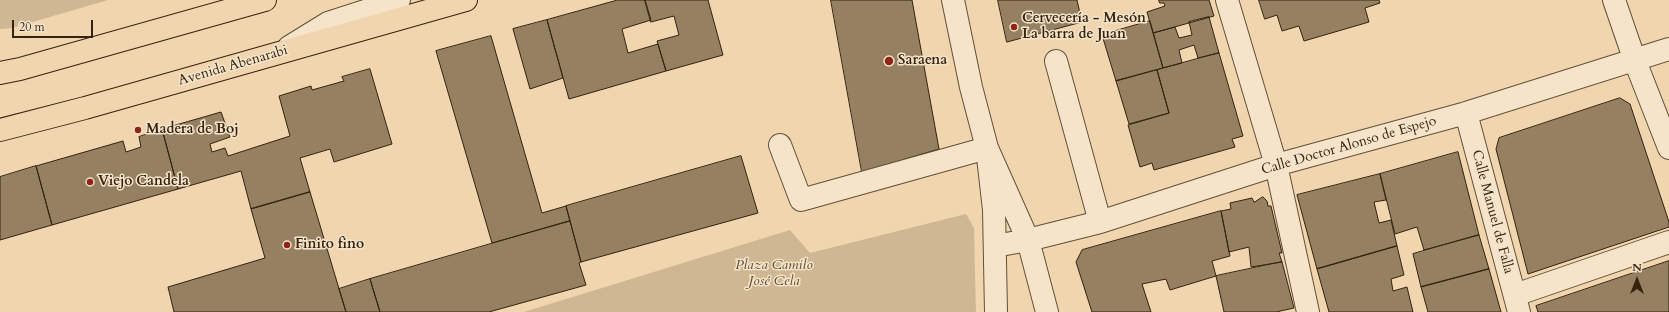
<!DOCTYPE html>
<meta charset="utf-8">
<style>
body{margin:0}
#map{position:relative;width:1669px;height:312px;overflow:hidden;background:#f0d5ae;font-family:Cardo,serif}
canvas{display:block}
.north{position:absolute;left:1617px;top:260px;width:40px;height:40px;-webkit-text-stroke:3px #f5e4ca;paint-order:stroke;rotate:0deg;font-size:11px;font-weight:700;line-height:16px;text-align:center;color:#33230f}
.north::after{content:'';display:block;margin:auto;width:14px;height:18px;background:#33230f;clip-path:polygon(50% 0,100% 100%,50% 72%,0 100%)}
.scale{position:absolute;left:12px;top:20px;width:81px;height:18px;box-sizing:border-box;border:2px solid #33230f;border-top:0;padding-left:5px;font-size:12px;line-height:14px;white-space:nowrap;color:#33230f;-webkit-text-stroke:3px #f5e4ca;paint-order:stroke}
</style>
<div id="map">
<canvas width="1669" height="312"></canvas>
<div class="north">N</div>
<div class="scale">20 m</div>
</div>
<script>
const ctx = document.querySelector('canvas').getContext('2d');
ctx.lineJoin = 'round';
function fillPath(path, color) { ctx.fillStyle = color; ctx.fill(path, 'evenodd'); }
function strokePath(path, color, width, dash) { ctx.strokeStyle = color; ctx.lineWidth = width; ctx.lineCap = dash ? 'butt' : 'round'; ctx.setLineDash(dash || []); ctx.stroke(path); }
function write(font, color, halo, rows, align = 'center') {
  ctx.font = font + ' Cardo,serif'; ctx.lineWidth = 3; ctx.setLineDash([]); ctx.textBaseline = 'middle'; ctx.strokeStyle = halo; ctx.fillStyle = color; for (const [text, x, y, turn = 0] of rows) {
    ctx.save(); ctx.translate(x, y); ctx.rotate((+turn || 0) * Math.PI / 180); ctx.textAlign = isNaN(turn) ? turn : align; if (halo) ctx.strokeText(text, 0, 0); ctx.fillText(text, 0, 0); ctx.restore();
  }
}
fillPath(new Path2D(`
 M 0,0 L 108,0 L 12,28 L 0,29 Z
 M 966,214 L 974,228 L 976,312 L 524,312 L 790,230 L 810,253 Z`), '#d0b793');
const building = new Path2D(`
 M 618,0 L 645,0 L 651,20 L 622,29 L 628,53 L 658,44 L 666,71 L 569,99 L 547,20 Z
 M 645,0 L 708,0 L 723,55 L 666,71 L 657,41 L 679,35 L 674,16 L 651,22 Z
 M 831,0 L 912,0 L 939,149 L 862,172 Z
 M 998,0 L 1077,0 L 1082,22 L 1007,42 Z
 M 1159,0 L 1209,0 L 1214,16 L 1153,33 L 1147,12 L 1165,6 L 1164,3 L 1160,3 Z
 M 1259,0 L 1379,0 L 1380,3 L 1365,8 L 1369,22 L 1304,41 L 1299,26 L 1282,31 L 1277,15 L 1265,19 Z
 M 1209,17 L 1219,53 L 1198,58 L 1194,45 L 1179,50 L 1182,63 L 1163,68 L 1153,33 L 1175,27 L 1179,38 L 1192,35 L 1189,22 Z
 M 547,20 L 563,78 L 530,89 L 513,29 Z
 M 1150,21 L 1163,68 L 1116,81 L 1102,35 Z
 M 491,36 L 542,213 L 566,206 L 570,221 L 492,243 L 436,51 Z
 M 1219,53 L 1243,136 L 1232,139 L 1235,147 L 1154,170 L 1152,163 L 1140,167 L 1128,125 L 1169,113 L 1157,70 Z
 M 370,69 L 392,144 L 334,162 L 330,149 L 300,158 L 310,192 L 251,209 L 241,171 L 178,189 L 162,129 L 221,112 L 230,137 L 210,144 L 212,152 L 225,148 L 228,156 L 290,136 L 279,96 L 311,86 L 312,90 L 344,81 L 342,77 Z
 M 1157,70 L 1169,113 L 1129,124 L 1116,81 Z
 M 1620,98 L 1630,104 L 1669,222 L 1669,227 L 1528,274 L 1496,149 L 1499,138 Z
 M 162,129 L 178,189 L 52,225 L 36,166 L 123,141 L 126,152 L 141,147 L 139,137 Z
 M 1458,152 L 1479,235 L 1424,250 L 1417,227 L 1395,234 L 1380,174 Z
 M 741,156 L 758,213 L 581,262 L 566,206 Z
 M 36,166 L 52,225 L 0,240 L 0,177 Z
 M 1380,174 L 1386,200 L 1374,202 L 1379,223 L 1391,220 L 1397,246 L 1317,269 L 1297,195 Z
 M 310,192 L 346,312 L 174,312 L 168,287 L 265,258 L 251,209 Z
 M 1263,197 L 1267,201 L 1268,206 L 1271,206 L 1282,253 L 1279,253 L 1282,262 L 1251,267 L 1249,247 L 1229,252 L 1221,211 L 1231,209 L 1230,203 L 1252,198 L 1254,202 Z
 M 1221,211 L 1230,256 L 1212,261 L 1216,276 L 1170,290 L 1166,279 L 1142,284 L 1151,312 L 1092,312 L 1076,262 L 1082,250 Z
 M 570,221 L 581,262 L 579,263 L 586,285 L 489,312 L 380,312 L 370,279 Z
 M 1479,235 L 1489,269 L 1421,287 L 1413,254 Z
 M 1397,246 L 1404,275 L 1391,279 L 1393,291 L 1407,287 L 1413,312 L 1329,312 L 1317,269 Z
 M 1669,261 L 1669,312 L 1538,312 L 1536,306 Z
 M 1282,262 L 1294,308 L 1276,312 L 1224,312 L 1216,276 Z
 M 1489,269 L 1501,312 L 1428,312 L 1421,287 Z
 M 370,279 L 380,312 L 346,312 L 339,289 Z`);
fillPath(building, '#958062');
strokePath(building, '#33230f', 1);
const minor = new Path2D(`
 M 953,0 L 971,87 L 987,148 L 1028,240 L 1047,312
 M 1227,0 L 1276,165 L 1308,312
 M 1614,0 L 1635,61 L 1669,148
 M 289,47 L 328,23 L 399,0
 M 1056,61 L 1100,222
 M 1466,113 L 1519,312
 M 780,145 L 801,200 L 987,148 L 994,210 L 996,312
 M 995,246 L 1028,240 L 1100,222 L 1276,165 L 1466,113 L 1669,49
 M 1515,295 L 1669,242`);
const major = new Path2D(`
 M 0,73 L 20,69 L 265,0
 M 0,130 L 85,108 L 466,0`);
strokePath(minor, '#625037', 24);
strokePath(major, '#33230f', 24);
strokePath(minor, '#f5e4ca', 22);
strokePath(major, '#f0d5ae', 22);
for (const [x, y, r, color] of [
 [1014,27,4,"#8f2418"],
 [889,61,5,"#8f2418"],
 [138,130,4,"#8f2418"],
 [90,182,4,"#8f2418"],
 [287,245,4,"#8f2418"]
]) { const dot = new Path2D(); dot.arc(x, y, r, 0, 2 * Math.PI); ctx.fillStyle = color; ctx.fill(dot); strokePath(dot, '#f5e4ca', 1.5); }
write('bold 14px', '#33230f', '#f5e4ca', [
 ["Cervecería - Mesón",1022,19],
 ["La barra de Juan",1022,35],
 ["Saraena",898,61],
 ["Madera de Boj",146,130],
 ["Viejo Candela",98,182],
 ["Finito fino",295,245]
], 'left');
write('14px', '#33230f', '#f5e4ca', [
 ["Avenida Abenarabi",233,66,-16],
 ["Calle Doctor Alonso de Espejo",1349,146,-16],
 ["Calle Manuel de Falla",1492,212,75]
]);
write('italic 14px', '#5a4830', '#f5e4ca', [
 ["Plaza Camilo",774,266],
 ["José Cela",774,282]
]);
</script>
